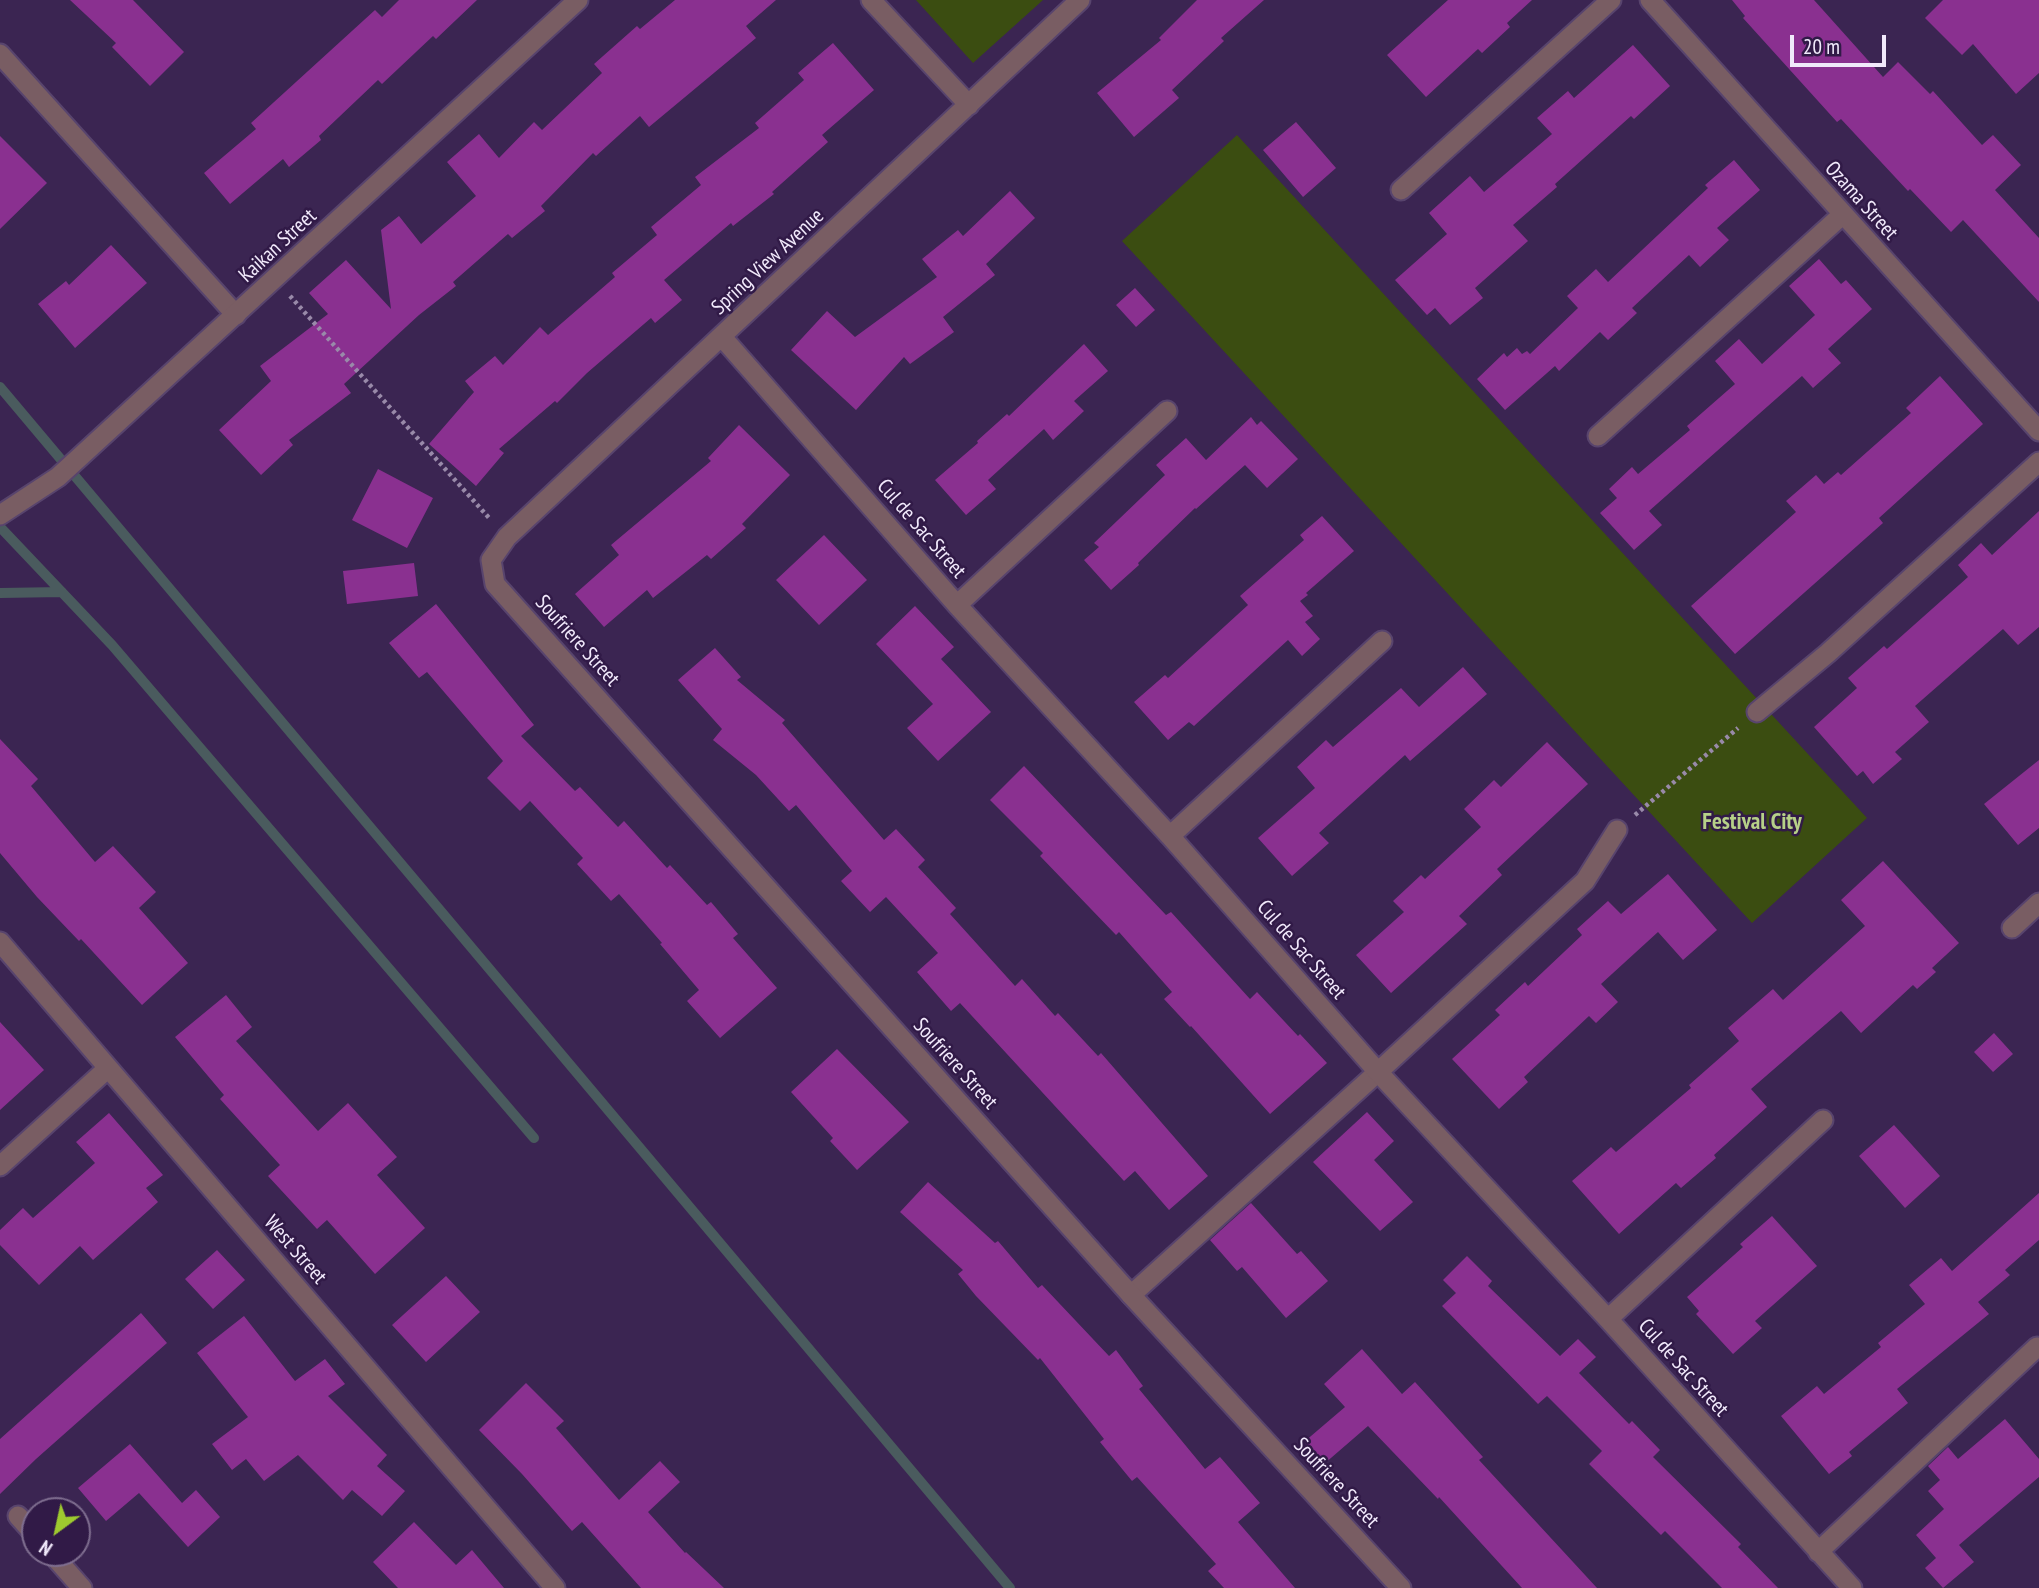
<!DOCTYPE html>
<style>
body{margin:0}
#map{position:relative;width:2039px;height:1588px;overflow:hidden;background:#3b2552;font-family:"PT Sans Narrow",sans-serif}
canvas{display:block}
.north{position:absolute;left:21px;top:1497px;width:70px;height:70px;box-sizing:border-box;background:#311a47;border:2px solid #7e6d8f;border-radius:50%;rotate:213deg;font-size:19px;font-weight:700;line-height:28px;text-align:center;color:#f1e9fb}
.north::after{content:'';display:block;margin:auto;width:24px;height:32px;background:#9eca2f;clip-path:polygon(50% 0,100% 100%,50% 72%,0 100%)}
.scale{position:absolute;left:1790px;top:35px;width:96px;height:32px;box-sizing:border-box;border:4px solid #f1e9fb;border-top:0;padding-left:9px;font-size:21px;line-height:24px;white-space:nowrap;color:#f1e9fb;-webkit-text-stroke:5px #311a47;paint-order:stroke}
</style>
<div id="map">
<canvas width="2039" height="1588"></canvas>
<div class="north">N</div>
<div class="scale">20 m</div>
</div>
<script>
const ctx = document.querySelector('canvas').getContext('2d');
ctx.lineJoin = 'round';
function fillPath(path, color) { ctx.fillStyle = color; ctx.fill(path, 'evenodd'); }
function strokePath(path, color, width, dash) { ctx.strokeStyle = color; ctx.lineWidth = width; ctx.lineCap = dash ? 'butt' : 'round'; ctx.setLineDash(dash || []); ctx.stroke(path); }
function write(font, color, halo, rows, align = 'center') {
  ctx.font = font + ' "PT Sans Narrow",sans-serif'; ctx.lineWidth = 5; ctx.setLineDash([]); ctx.textBaseline = 'middle'; ctx.strokeStyle = halo; ctx.fillStyle = color; for (const [text, x, y, turn = 0] of rows) {
    ctx.save(); ctx.translate(x, y); ctx.rotate((+turn || 0) * Math.PI / 180); ctx.textAlign = isNaN(turn) ? turn : align; if (halo) ctx.strokeText(text, 0, 0); ctx.fillText(text, 0, 0); ctx.restore();
  }
}
fillPath(new Path2D(`
 M 916,0 L 1043,0 L 973,63 Z
 M 1237,135 L 1867,818 L 1752,923 L 1122,241 Z`), '#3b4d11');
strokePath(new Path2D(`
 M 0,387 L 1010,1588
 M 0,527 L 112,645 L 534,1138
 M 0,593 L 62,592`), '#4a5b5e', 10);
fillPath(new Path2D(`
 M 70,0 L 133,0 L 184,52 L 150,86 L 112,47 L 116,43 Z
 M 399,0 L 477,0 L 436,39 L 433,36 L 382,84 L 378,80 L 319,136 L 321,140 L 289,167 L 283,159 L 230,204 L 204,173 L 256,129 L 251,123 L 375,10 L 382,17 Z
 M 675,0 L 776,0 L 746,26 L 756,38 L 649,127 L 640,116 L 596,156 L 593,153 L 541,206 L 545,211 L 512,238 L 508,234 L 453,282 L 456,286 L 419,315 L 344,384 L 351,393 L 289,440 L 293,445 L 261,475 L 219,430 L 271,381 L 260,366 L 328,314 L 309,293 L 346,260 L 391,309 L 381,230 L 399,216 L 421,244 L 476,196 L 447,162 L 479,134 L 499,158 L 534,122 L 542,130 L 602,73 L 594,64 L 637,26 L 640,29 Z
 M 1197,0 L 1264,0 L 1221,38 L 1224,41 L 1172,90 L 1179,98 L 1134,137 L 1097,93 L 1161,40 L 1159,38 Z
 M 1448,0 L 1532,0 L 1507,23 L 1510,27 L 1482,53 L 1478,49 L 1426,97 L 1387,55 Z
 M 1732,0 L 1814,0 L 1883,77 L 1898,62 L 1930,94 L 1933,91 L 1982,145 L 1993,135 L 2021,165 L 1995,190 L 2039,238 L 2039,302 L 1963,220 L 1951,232 L 1910,189 L 1908,191 L 1841,119 L 1837,122 L 1743,18 L 1745,16 Z
 M 1943,0 L 2039,0 L 2039,73 L 2016,94 L 1973,44 L 1962,55 L 1925,18 Z
 M 833,43 L 874,90 L 822,135 L 828,142 L 772,192 L 774,194 L 733,226 L 731,223 L 664,280 L 682,300 L 655,323 L 651,318 L 587,373 L 557,403 L 555,401 L 499,449 L 504,453 L 476,486 L 429,444 L 474,392 L 465,381 L 495,356 L 503,365 L 540,327 L 548,335 L 615,277 L 612,273 L 657,235 L 651,227 L 701,185 L 695,177 L 759,128 L 755,123 L 804,80 L 798,73 Z
 M 1633,45 L 1670,86 L 1634,119 L 1631,116 L 1555,184 L 1557,187 L 1513,225 L 1528,241 L 1475,288 L 1483,298 L 1450,325 L 1435,308 L 1427,315 L 1395,280 L 1447,234 L 1429,213 L 1470,176 L 1484,192 L 1552,134 L 1537,118 L 1568,91 L 1574,98 Z
 M 1296,122 L 1336,168 L 1303,197 L 1263,150 Z
 M 0,136 L 47,183 L 0,229 Z
 M 1734,160 L 1760,190 L 1717,228 L 1729,240 L 1700,267 L 1689,255 L 1632,308 L 1637,313 L 1608,340 L 1600,332 L 1559,371 L 1555,366 L 1505,410 L 1477,379 L 1504,353 L 1507,357 L 1517,348 L 1522,354 L 1527,351 L 1530,354 L 1578,308 L 1567,296 L 1596,269 L 1608,282 L 1708,188 L 1705,185 Z
 M 1010,191 L 1035,218 L 986,264 L 995,275 L 943,317 L 954,332 L 910,364 L 904,357 L 856,410 L 791,350 L 827,311 L 855,337 L 937,277 L 922,259 L 958,230 L 963,236 Z
 M 111,245 L 147,283 L 75,348 L 38,304 L 66,281 L 69,285 Z
 M 1819,259 L 1841,284 L 1846,280 L 1872,309 L 1828,349 L 1841,363 L 1813,388 L 1802,376 L 1649,511 L 1662,525 L 1634,550 L 1600,513 L 1617,498 L 1609,489 L 1632,467 L 1638,474 L 1690,430 L 1687,426 L 1735,384 L 1715,361 L 1739,339 L 1762,364 L 1815,315 L 1789,286 Z
 M 1135,288 L 1155,310 L 1136,327 L 1116,305 Z
 M 1084,344 L 1108,371 L 1074,401 L 1084,411 L 1053,440 L 1044,429 L 988,480 L 996,489 L 966,515 L 935,480 L 978,443 L 977,441 L 1007,414 L 1009,416 Z
 M 1940,376 L 1983,424 L 1879,518 L 1883,523 L 1735,654 L 1691,606 L 1796,512 L 1786,501 L 1816,475 L 1824,484 L 1838,472 L 1841,475 L 1911,413 L 1906,408 Z
 M 1251,417 L 1257,425 L 1261,421 L 1298,459 L 1267,488 L 1245,465 L 1196,509 L 1195,508 L 1138,563 L 1139,565 L 1111,590 L 1084,560 L 1099,547 L 1094,543 L 1165,475 L 1156,465 L 1186,438 L 1206,460 Z
 M 739,425 L 790,475 L 742,524 L 746,528 L 711,559 L 707,555 L 653,598 L 647,590 L 604,627 L 575,594 L 619,555 L 611,545 L 711,461 L 708,458 Z
 M 378,469 L 433,498 L 407,548 L 352,520 Z
 M 2039,511 L 2039,627 L 2018,645 L 2003,629 L 1915,706 L 1929,722 L 1895,752 L 1902,759 L 1873,784 L 1863,771 L 1857,776 L 1814,727 L 1857,688 L 1848,678 L 1884,646 L 1887,649 L 1968,577 L 1958,565 L 1981,543 L 1992,555 Z
 M 1322,516 L 1354,551 L 1306,593 L 1308,595 L 1300,601 L 1313,616 L 1305,622 L 1320,639 L 1302,656 L 1288,640 L 1194,726 L 1189,722 L 1168,740 L 1134,702 L 1165,675 L 1168,678 L 1248,605 L 1240,596 L 1304,540 L 1300,535 Z
 M 824,535 L 867,580 L 819,625 L 776,580 Z
 M 414,563 L 418,596 L 347,604 L 343,571 Z
 M 436,604 L 534,725 L 521,736 L 575,791 L 580,787 L 618,827 L 624,821 L 667,868 L 670,865 L 707,905 L 711,902 L 738,934 L 733,938 L 777,988 L 720,1038 L 687,1001 L 699,990 L 660,944 L 662,943 L 619,894 L 611,901 L 577,864 L 583,858 L 530,801 L 520,811 L 487,778 L 503,761 L 427,672 L 419,678 L 389,643 Z
 M 915,606 L 954,647 L 941,659 L 991,712 L 938,761 L 907,728 L 933,704 L 876,644 Z
 M 715,648 L 741,677 L 737,680 L 785,720 L 782,723 L 884,840 L 896,829 L 925,860 L 918,867 L 956,908 L 950,914 L 1015,986 L 1022,979 L 1055,1016 L 1058,1013 L 1098,1056 L 1101,1053 L 1208,1176 L 1169,1210 L 1135,1171 L 1124,1181 L 960,1003 L 951,1011 L 917,972 L 938,953 L 886,897 L 870,912 L 841,881 L 852,871 L 796,805 L 789,811 L 756,775 L 713,740 L 722,729 L 678,680 Z
 M 1463,667 L 1487,694 L 1410,761 L 1405,755 L 1319,833 L 1329,843 L 1292,876 L 1258,838 L 1315,788 L 1297,767 L 1326,740 L 1333,747 L 1401,688 L 1419,707 Z
 M 0,739 L 38,779 L 31,786 L 95,862 L 113,846 L 156,892 L 139,908 L 188,963 L 142,1005 L 81,939 L 79,941 L 37,897 L 0,853 Z
 M 1547,742 L 1588,784 L 1497,869 L 1502,875 L 1459,916 L 1467,924 L 1391,993 L 1356,955 L 1404,912 L 1393,901 L 1421,875 L 1425,879 L 1481,827 L 1464,809 L 1494,780 L 1501,787 Z
 M 2039,760 L 2039,828 L 2018,845 L 1984,804 Z
 M 1024,766 L 1166,915 L 1171,912 L 1250,999 L 1257,992 L 1298,1036 L 1300,1034 L 1327,1063 L 1270,1114 L 1191,1026 L 1190,1027 L 1164,999 L 1172,992 L 1119,932 L 1116,935 L 1040,856 L 1043,853 L 990,800 Z
 M 1883,861 L 1959,943 L 1932,968 L 1936,972 L 1917,989 L 1913,985 L 1861,1033 L 1841,1011 L 1751,1089 L 1767,1107 L 1714,1155 L 1716,1158 L 1681,1188 L 1676,1183 L 1619,1234 L 1572,1181 L 1611,1147 L 1616,1152 L 1691,1088 L 1689,1085 L 1739,1041 L 1728,1028 L 1773,989 L 1783,1000 L 1865,926 L 1841,900 Z
 M 1668,874 L 1717,930 L 1683,960 L 1658,932 L 1601,984 L 1618,1002 L 1596,1023 L 1589,1016 L 1524,1077 L 1528,1082 L 1499,1109 L 1452,1059 L 1500,1015 L 1495,1010 L 1525,982 L 1528,986 L 1582,935 L 1577,929 L 1608,901 L 1621,914 Z
 M 226,995 L 252,1027 L 236,1041 L 318,1131 L 348,1103 L 397,1157 L 377,1175 L 425,1228 L 375,1274 L 327,1220 L 317,1229 L 268,1176 L 280,1165 L 220,1099 L 224,1095 L 175,1037 Z
 M 0,1022 L 44,1070 L 0,1110 Z
 M 1994,1033 L 2013,1054 L 1993,1072 L 1974,1052 Z
 M 837,1049 L 909,1122 L 857,1170 L 830,1141 L 833,1138 L 791,1092 Z
 M 1367,1112 L 1394,1141 L 1374,1160 L 1413,1202 L 1380,1231 L 1313,1162 Z
 M 109,1113 L 163,1175 L 146,1188 L 158,1202 L 93,1260 L 80,1246 L 39,1285 L 0,1245 L 0,1230 L 23,1208 L 33,1218 L 95,1163 L 76,1142 Z
 M 1894,1125 L 1940,1176 L 1905,1208 L 1859,1156 Z
 M 928,1182 L 995,1243 L 998,1241 L 1038,1288 L 1042,1285 L 1109,1356 L 1116,1350 L 1143,1386 L 1139,1389 L 1205,1469 L 1220,1457 L 1260,1503 L 1238,1522 L 1295,1588 L 1224,1588 L 1208,1571 L 1216,1564 L 1137,1477 L 1132,1481 L 1100,1442 L 1104,1439 L 1040,1358 L 1038,1360 L 976,1296 L 958,1274 L 963,1270 L 900,1212 Z
 M 2039,1193 L 2039,1240 L 2005,1270 L 2010,1275 L 1978,1302 L 1989,1314 L 1897,1389 L 1908,1403 L 1849,1452 L 1852,1456 L 1829,1474 L 1781,1416 L 1817,1386 L 1824,1394 L 1881,1347 L 1878,1343 L 1925,1304 L 1909,1285 L 1941,1258 L 1952,1271 Z
 M 1251,1203 L 1297,1254 L 1301,1251 L 1328,1281 L 1286,1318 L 1242,1267 L 1237,1271 L 1210,1240 Z
 M 1772,1216 L 1817,1266 L 1755,1321 L 1762,1328 L 1733,1354 L 1696,1314 L 1699,1311 L 1687,1297 L 1743,1247 L 1740,1244 Z
 M 217,1250 L 245,1280 L 213,1309 L 185,1279 Z
 M 1467,1256 L 1492,1281 L 1488,1286 L 1560,1356 L 1578,1339 L 1596,1357 L 1579,1373 L 1629,1424 L 1632,1421 L 1660,1450 L 1653,1457 L 1741,1544 L 1738,1547 L 1778,1588 L 1722,1588 L 1665,1531 L 1661,1535 L 1589,1464 L 1602,1451 L 1547,1396 L 1538,1404 L 1442,1306 L 1456,1293 L 1443,1280 Z
 M 446,1276 L 480,1312 L 426,1362 L 392,1325 Z
 M 141,1313 L 167,1343 L 36,1459 L 0,1494 L 0,1439 Z
 M 244,1316 L 295,1381 L 325,1359 L 345,1384 L 328,1396 L 387,1455 L 377,1466 L 405,1491 L 382,1516 L 352,1490 L 343,1500 L 298,1455 L 264,1481 L 246,1459 L 232,1470 L 212,1444 L 248,1417 L 197,1353 Z
 M 1362,1349 L 1402,1394 L 1415,1382 L 1483,1457 L 1479,1460 L 1597,1588 L 1522,1588 L 1439,1497 L 1438,1499 L 1368,1426 L 1324,1464 L 1304,1442 L 1345,1407 L 1324,1384 Z
 M 526,1383 L 564,1421 L 556,1428 L 619,1500 L 660,1461 L 680,1482 L 648,1512 L 685,1553 L 686,1552 L 724,1588 L 641,1588 L 582,1522 L 572,1531 L 522,1474 L 479,1430 Z
 M 2005,1419 L 2039,1459 L 2039,1477 L 1959,1545 L 1974,1562 L 1943,1588 L 1925,1568 L 1936,1558 L 1916,1535 L 1944,1509 L 1928,1491 L 1940,1480 L 1928,1466 L 1948,1447 L 1958,1459 Z
 M 130,1444 L 182,1503 L 196,1490 L 220,1517 L 188,1547 L 139,1493 L 106,1521 L 78,1488 Z
 M 414,1522 L 456,1565 L 472,1550 L 504,1588 L 398,1588 L 373,1562 Z`), '#8a3090');
const pedestrian = new Path2D(`
 M 1131,1295 L 1378,1072`);
const minor = new Path2D(`
 M 871,0 L 969,105
 M 1080,0 L 507,537 L 491,560 L 495,584 L 1131,1295 L 1401,1588
 M 1650,0 L 2039,431
 M 0,54 L 236,315
 M 1401,190 L 1611,0
 M 722,337 L 957,605 L 1170,836 L 1378,1072 L 1608,1319 L 1852,1588
 M 1598,436 L 1842,215
 M 957,605 L 1167,411
 M 1757,712 L 1828,653 L 2039,462
 M 1170,836 L 1382,641
 M 2012,928 L 2039,903
 M 0,942 L 555,1588
 M 1378,1072 L 1585,881 L 1617,830
 M 0,1166 L 107,1069
 M 1608,1319 L 1823,1120
 M 18,1516 L 35,1535
 M 1818,1552 L 2037,1347
 M 51,1553 L 82,1588`);
const tertiary = new Path2D(`
 M 0,515 L 58,477 L 578,0`);
strokePath(pedestrian, '#58446d', 23);
strokePath(minor, '#58446d', 23);
strokePath(tertiary, '#58446d', 23);
strokePath(new Path2D(`
 M 290,296 L 490,519
 M 1635,815 L 1738,728`), '#998aa9', 4.5, [3.5, 3.5]);
strokePath(pedestrian, '#795d63', 19);
strokePath(minor, '#795d63', 19);
strokePath(tertiary, '#795d63', 19);
write('21px', '#f1e9fb', '#311a47', [
 ["Ozama Street",1861,201,48],
 ["Kaikan Street",278,246,-43],
 ["Spring View Avenue",768,262,-43],
 ["Cul de Sac Street",921,529,49],
 ["Soufriere Street",577,641,48],
 ["Cul de Sac Street",1301,950,49],
 ["Soufriere Street",955,1064,48],
 ["West Street",295,1250,49],
 ["Cul de Sac Street",1683,1368,48],
 ["Soufriere Street",1336,1483,47]
]);
write('bold 23px', '#b6d088', '#311a47', [
 ["Festival City",1752,822]
]);
</script>
